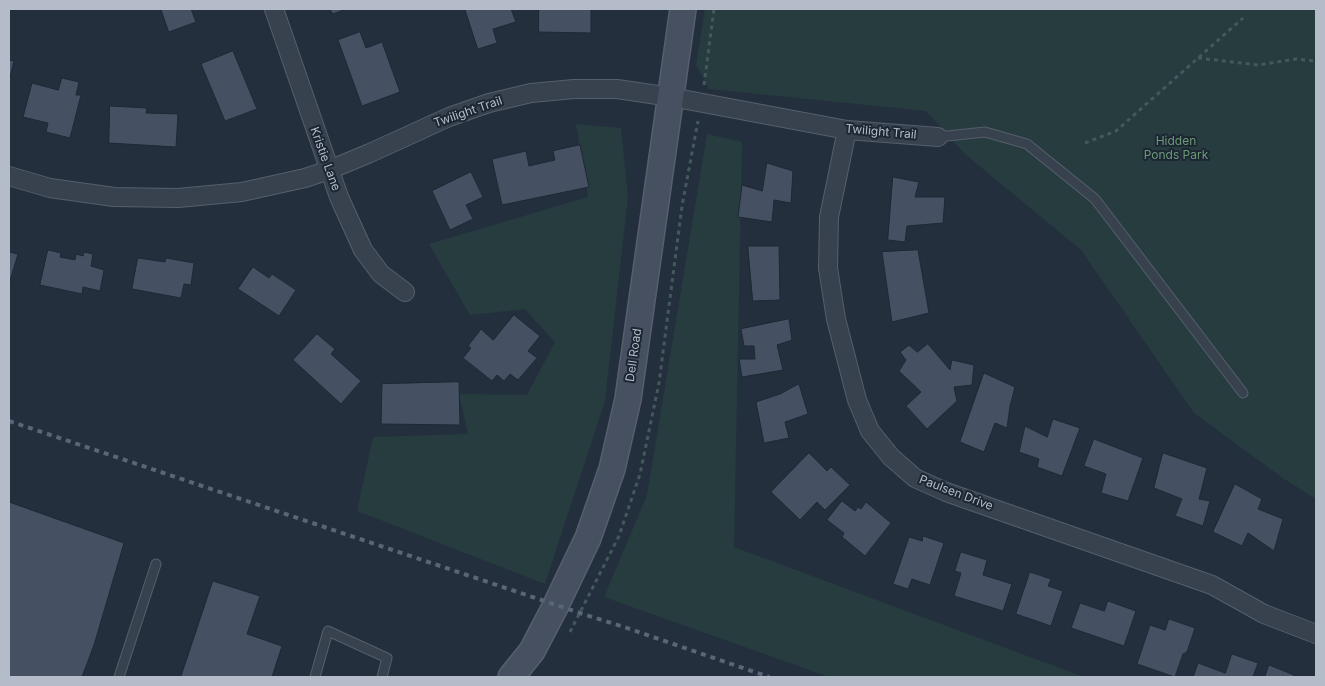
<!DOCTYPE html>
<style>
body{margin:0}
#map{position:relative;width:1325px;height:686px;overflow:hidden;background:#242f3e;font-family:Inter,sans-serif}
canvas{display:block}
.frame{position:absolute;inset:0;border:10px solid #b4bcc9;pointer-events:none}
</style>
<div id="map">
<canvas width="1325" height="686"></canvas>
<div class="frame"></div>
</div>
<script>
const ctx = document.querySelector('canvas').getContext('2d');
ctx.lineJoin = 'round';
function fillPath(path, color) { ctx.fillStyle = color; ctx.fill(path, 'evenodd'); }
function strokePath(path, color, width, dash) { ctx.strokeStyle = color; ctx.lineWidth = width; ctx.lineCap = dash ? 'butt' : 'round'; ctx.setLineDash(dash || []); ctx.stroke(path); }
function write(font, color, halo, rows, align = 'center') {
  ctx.font = font + ' Inter,sans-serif'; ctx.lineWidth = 4; ctx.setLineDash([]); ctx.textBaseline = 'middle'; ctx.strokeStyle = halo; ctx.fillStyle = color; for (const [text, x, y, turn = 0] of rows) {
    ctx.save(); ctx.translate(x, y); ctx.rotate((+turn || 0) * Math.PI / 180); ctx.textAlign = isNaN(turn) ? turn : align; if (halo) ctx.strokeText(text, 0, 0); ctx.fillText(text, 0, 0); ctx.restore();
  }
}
fillPath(new Path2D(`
 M 705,9 L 1316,9 L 1316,499 L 1284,479 L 1194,413 L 1081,250 L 966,155 L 926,111 L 709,89 L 696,65 Z
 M 576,124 L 621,128 L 628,197 L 605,401 L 545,584 L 357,511 L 373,437 L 468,434 L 459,394 L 527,395 L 555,342 L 525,309 L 470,315 L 429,244 L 588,197 Z
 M 707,134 L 742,142 L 734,547 L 1084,677 L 829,677 L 604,597 L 647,495 Z`), '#263c3f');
const building = new Path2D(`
 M 161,9 L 191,9 L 196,22 L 169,32 Z
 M 330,9 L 346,9 L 333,14 Z
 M 465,9 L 511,9 L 516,22 L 493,29 L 497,43 L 478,49 Z
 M 539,9 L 591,9 L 591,33 L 539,32 Z
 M 360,32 L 366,48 L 382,42 L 400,92 L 362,106 L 338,40 Z
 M 233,51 L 257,109 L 225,121 L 201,64 Z
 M 9,60 L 14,61 L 9,81 Z
 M 62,78 L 79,82 L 76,95 L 81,95 L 70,138 L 46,132 L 48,123 L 23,117 L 32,83 L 58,90 Z
 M 110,106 L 147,108 L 146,113 L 178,114 L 176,147 L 109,143 Z
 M 580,145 L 589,187 L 502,205 L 492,159 L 526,151 L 529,166 L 555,160 L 553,151 Z
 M 767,163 L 793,171 L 791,203 L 774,200 L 772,222 L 738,217 L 742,185 L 762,191 Z
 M 471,172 L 483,197 L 466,205 L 473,219 L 450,230 L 432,191 Z
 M 893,177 L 919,182 L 915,197 L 945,197 L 943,223 L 907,226 L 905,242 L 888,240 Z
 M 748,246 L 779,246 L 780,300 L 753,301 Z
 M 48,250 L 61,253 L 60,257 L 75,260 L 76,254 L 83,256 L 84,252 L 93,254 L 91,266 L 104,270 L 100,291 L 83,287 L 82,294 L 40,285 Z
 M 918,250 L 929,313 L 892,322 L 882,252 Z
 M 9,252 L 18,254 L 9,284 Z
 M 138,258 L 165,262 L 166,258 L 194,263 L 191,285 L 184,284 L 181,298 L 132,289 Z
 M 253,267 L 269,278 L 272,274 L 296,290 L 279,316 L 238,289 Z
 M 514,315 L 540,336 L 528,351 L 537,358 L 518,380 L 510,374 L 504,381 L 497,375 L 492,381 L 463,358 L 471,348 L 468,346 L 481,329 L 493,340 Z
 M 789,319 L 792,340 L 777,345 L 783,370 L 742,377 L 739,359 L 755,359 L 754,346 L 744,346 L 741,329 Z
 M 317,334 L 335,349 L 331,354 L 361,381 L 341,404 L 293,360 Z
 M 928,344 L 950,370 L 952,360 L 974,365 L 972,385 L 954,387 L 957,401 L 927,429 L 906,406 L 921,392 L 899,371 L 906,360 L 900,352 L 909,345 L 917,352 Z
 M 984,373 L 1015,387 L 1010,406 L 1007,428 L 995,423 L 984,452 L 960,442 Z
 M 459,382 L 460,425 L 381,424 L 382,384 Z
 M 799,384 L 808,414 L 785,422 L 789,438 L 764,443 L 756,402 L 780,394 Z
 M 1053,419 L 1080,428 L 1062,476 L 1037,467 L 1039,459 L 1019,452 L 1025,426 L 1047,437 Z
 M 1094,439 L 1143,458 L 1128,501 L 1101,493 L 1106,474 L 1084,466 Z
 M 809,453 L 827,471 L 831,467 L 850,485 L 825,510 L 817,502 L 800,520 L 771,492 Z
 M 1163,453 L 1207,468 L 1199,499 L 1210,501 L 1203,526 L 1175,516 L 1182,499 L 1154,488 Z
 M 1235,484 L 1262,499 L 1258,509 L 1283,519 L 1274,551 L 1248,533 L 1242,546 L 1213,532 Z
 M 842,501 L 855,511 L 858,507 L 861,509 L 866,502 L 891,523 L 865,556 L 842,537 L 844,533 L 827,520 Z
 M 9,502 L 124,543 L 94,645 L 82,677 L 9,677 Z
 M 923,536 L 944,543 L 930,585 L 912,579 L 908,589 L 893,584 L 909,537 L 922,541 Z
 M 961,552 L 987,560 L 983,575 L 1012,584 L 1003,611 L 954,596 L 961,573 L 955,571 Z
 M 1030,572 L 1051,579 L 1048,586 L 1063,591 L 1051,626 L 1016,614 Z
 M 213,581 L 260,596 L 247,634 L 282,646 L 272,677 L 181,677 Z
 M 1108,601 L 1136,611 L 1124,646 L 1071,628 L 1080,603 L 1104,611 Z
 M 1169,619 L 1195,628 L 1187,652 L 1183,654 L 1175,677 L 1137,664 L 1150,625 L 1165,630 Z
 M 1232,654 L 1258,663 L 1253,677 L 1193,677 L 1198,663 L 1225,673 Z
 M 1269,665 L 1294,675 L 1293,677 L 1265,677 Z`);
fillPath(building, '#455162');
strokePath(building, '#1f2835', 1);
const lane = new Path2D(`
 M 938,137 L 985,132 L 1027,144 L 1095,199 L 1243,393
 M 119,677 L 156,564
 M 315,677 L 328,631 L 387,658 L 382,677`);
const street = new Path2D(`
 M 274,9 L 339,197 L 363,250 L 381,274 L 405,292
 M 847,130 L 829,217 L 828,268 L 836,319 L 857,400 L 870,431 L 891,457 L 915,478 L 946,492 L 1212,585 L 1264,614 L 1316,634
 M 9,176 L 50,188 L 114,197 L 178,198 L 242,192 L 305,178 L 329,170 L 370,153 L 449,117 L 489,103 L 531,93 L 574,89 L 617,89 L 671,97 L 847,130 L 938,137`);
const secondary = new Path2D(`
 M 511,677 L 532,651 L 556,605 L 588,538 L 612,469 L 628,399 L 683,9`);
strokePath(lane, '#565f6c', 11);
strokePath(street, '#565f6c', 20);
strokePath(secondary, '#565f6c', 28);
strokePath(new Path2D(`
 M 1198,58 L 1258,65 L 1296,59 L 1316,61
 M 704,85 L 714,9
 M 1085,143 L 1116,131 L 1243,18
 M 570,632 L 619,536 L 640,474 L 659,383 L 682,206 L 698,121`), '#44595c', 3, [4, 4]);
strokePath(lane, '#38414e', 9);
strokePath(street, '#38414e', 18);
strokePath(secondary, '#465061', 25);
strokePath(new Path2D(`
 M 9,421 L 580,613 L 624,627 L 769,677`), '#5a6575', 4, [5, 5]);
write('12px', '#b4bcc9', '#1d2633', [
 ["Twilight Trail",468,112,-19],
 ["Twilight Trail",881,132,5],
 ["Kristie Lane",325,159,70],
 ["Dell Road",634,355,-82],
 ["Paulsen Drive",956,493,21]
]);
write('12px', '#6b9a76', '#1d2633', [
 ["Hidden",1176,141],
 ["Ponds Park",1176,155]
]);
</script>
